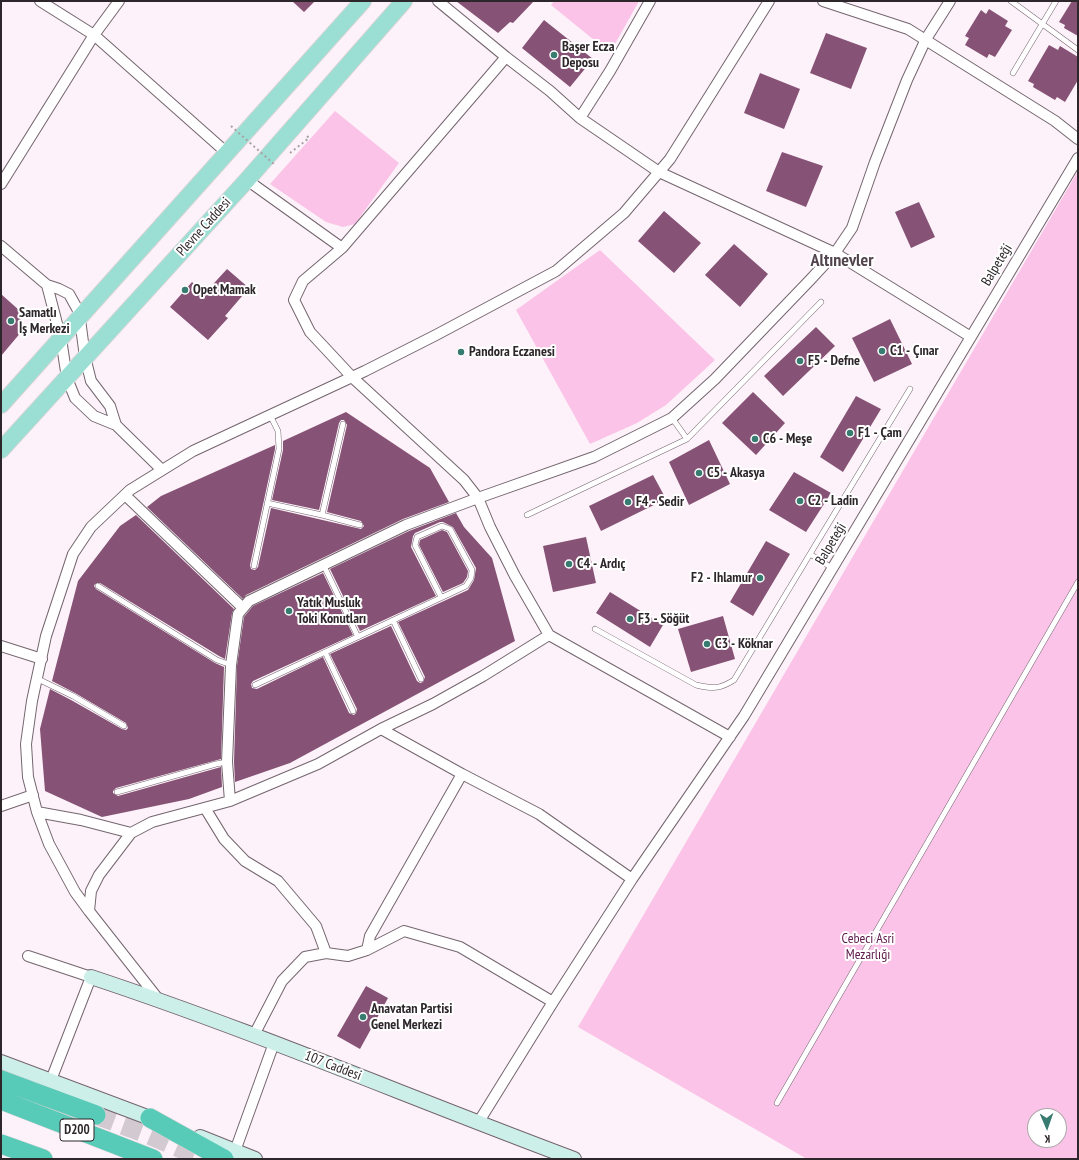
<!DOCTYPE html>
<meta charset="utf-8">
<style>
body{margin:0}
#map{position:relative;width:1079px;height:1160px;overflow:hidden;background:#fdf2f9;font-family:"PT Sans Narrow",sans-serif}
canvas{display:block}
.frame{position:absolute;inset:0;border:2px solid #2d262a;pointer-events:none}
.north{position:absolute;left:1027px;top:1108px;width:40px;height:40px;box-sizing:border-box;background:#fff;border:1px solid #aba8aa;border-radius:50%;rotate:178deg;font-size:11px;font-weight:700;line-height:16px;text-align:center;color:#2d262a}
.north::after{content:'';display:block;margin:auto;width:14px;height:18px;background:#387c71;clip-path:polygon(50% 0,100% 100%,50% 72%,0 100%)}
</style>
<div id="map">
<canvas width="1079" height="1160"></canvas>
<div class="frame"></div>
<div class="north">K</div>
</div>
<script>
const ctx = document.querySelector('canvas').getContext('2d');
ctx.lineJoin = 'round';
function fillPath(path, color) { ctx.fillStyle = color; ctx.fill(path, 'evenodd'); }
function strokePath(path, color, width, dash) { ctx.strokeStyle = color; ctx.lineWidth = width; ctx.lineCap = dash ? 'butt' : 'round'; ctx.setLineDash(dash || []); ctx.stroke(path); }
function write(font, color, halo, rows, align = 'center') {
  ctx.font = font + ' "PT Sans Narrow",sans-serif'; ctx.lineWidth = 4; ctx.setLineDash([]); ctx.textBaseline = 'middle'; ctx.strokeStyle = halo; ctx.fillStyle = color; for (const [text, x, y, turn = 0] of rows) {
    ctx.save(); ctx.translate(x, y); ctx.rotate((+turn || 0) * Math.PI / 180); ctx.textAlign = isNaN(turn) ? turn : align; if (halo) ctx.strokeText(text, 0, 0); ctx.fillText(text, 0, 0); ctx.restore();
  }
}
fillPath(new Path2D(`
 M 554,1 L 639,1 L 610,53 L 551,5 Z
 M 335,111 L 399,163 L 355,224 L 343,227 L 326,222 L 270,184 Z
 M 1078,171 L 1078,1159 L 807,1159 L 578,1027 ZM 1035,1116 L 1059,1116 L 1059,1140 L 1035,1140 Z
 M 600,250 L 715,360 L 666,405 L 637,423 L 590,444 L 516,310 Z`), '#fbc3e7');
fillPath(new Path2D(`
 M 292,1 L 315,1 L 304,12 Z
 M 456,1 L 534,1 L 513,23 L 510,22 L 498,33 Z
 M 1072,1 L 1078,1 L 1078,36 L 1064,28 L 1065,25 L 1059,22 Z
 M 989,9 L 1008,21 L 1005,26 L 1012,30 L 995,57 L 989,54 L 987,58 L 965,45 L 969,38 L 965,36 L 981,10 L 986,14 Z
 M 544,20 L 593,59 L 570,87 L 522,48 Z
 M 826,33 L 867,48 L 851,89 L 810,73 Z
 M 1049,45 L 1058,50 L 1060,46 L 1078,57 L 1078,80 L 1065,102 L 1057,97 L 1055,100 L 1033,87 L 1034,84 L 1028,81 Z
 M 760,73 L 800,89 L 784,129 L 744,113 Z
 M 782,152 L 823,166 L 806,207 L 766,191 Z
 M 919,202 L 935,237 L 911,248 L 895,212 Z
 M 664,211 L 701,243 L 674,273 L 638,241 Z
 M 734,244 L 768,274 L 740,307 L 705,275 Z
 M 227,269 L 249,288 L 225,316 L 228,318 L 208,340 L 170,307 L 192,282 L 205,293 Z
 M 1,294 L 20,311 L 22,331 L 1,356 Z
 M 890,319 L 912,364 L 874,382 L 852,338 Z
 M 816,327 L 835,346 L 783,396 L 764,376 Z
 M 753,392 L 785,423 L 756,455 L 722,423 Z
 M 856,396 L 881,409 L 843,472 L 820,457 Z
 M 346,412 L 430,468 L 449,502 L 403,519 L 246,595 L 243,599 L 147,507 L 161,496 L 275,445 L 275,449 L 250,565 L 251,569 L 255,570 L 258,567 L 271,508 L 361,529 L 364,526 L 361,521 L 327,512 L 347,425 L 344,420 L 341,420 L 339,423 L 319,510 L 272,500 L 283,450 L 283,441 Z
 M 709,440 L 730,484 L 689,505 L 669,462 Z
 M 794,472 L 831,493 L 806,532 L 769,510 Z
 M 653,475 L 666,499 L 601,531 L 589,506 Z
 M 456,513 L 464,527 L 492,558 L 515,641 L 290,763 L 235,782 L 234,762 L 237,666 L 244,617 L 253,606 L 323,573 L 353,635 L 253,681 L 251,684 L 252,688 L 257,689 L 323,657 L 349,713 L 354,715 L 356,713 L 357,709 L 330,654 L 391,626 L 417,681 L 420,683 L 423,682 L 425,677 L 398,622 L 468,590 L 474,580 L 476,568 L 453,527 L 443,522 L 440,522 L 415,533 L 413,536 L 411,547 L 436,596 L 360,631 L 330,569 L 409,531 Z
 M 136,515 L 234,609 L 232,613 L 225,659 L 219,656 L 100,583 L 95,584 L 94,586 L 96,589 L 215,663 L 224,667 L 221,759 L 116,788 L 113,791 L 113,793 L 118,796 L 221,767 L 222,787 L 189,799 L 102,817 L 45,791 L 40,729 L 50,689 L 71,700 L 122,729 L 126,730 L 128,728 L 126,723 L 75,693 L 52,681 L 78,581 L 120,526 Z
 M 442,530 L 447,532 L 468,571 L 467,577 L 463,583 L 443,592 L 419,545 L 420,540 Z
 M 586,537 L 596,583 L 553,592 L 543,546 Z
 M 766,541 L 790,554 L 753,616 L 730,602 Z
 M 610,592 L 663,625 L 650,647 L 596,613 Z
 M 723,616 L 735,659 L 691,672 L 678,629 Z
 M 366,986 L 388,998 L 360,1049 L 337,1036 Z`), '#865275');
strokePath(new Path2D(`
 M 96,1115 L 149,1135 L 204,1159`), '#d3c9d0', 19, [19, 10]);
const lane = new Path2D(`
 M 1011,1 L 1078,50
 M 1013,73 L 1056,1
 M 672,418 L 687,439 L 821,302
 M 267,503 L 322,515 L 360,525
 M 322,515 L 343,424
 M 527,515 L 687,439
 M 323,564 L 358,637
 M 254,566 L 279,449 L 278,431 L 270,415
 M 832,568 L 810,554 L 910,389
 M 98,586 L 217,660 L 231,665
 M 393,620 L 421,679
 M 595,629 L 696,685 C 713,689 720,689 734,680 L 810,554
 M 325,652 L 353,711
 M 38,679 L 73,696 L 124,726
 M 255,685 L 466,586 L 471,578 L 472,570 L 450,529 L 442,526 L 417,537 L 415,545 L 441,597
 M 117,792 L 216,764 L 227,762
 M 777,1103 L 1078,582`);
const street = new Path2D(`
 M 40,1 L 94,35 L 227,153
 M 438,1 L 506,57 L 550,91 L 580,118 L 659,172 L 835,253 L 971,337
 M 823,1 L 908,29 L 1055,121 L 1078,139
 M 506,57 L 342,248 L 303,281 L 294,300 L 310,332 L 352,377 L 464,480 L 478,498 L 490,527 L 515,576 L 549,635
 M 580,118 L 610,71 L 650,1
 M 247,180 L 342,248
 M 1,184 L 94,35 L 119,1
 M 1,246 L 47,285 L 59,289 L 69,294 L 79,312 L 85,357 L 91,381 L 110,406 L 116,425
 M 47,285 L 61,339 L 67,378 L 75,398 L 94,416 L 116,425 L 162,470
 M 125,495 L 243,608
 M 1,646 L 42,659
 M 381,729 L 462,774 L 539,814 L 632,879
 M 230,801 L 227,762 L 231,665 L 238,614 L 249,601 L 406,525 L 478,498 L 594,457 L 672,418 L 715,379 L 810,280 L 835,253 L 852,228 L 875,162 L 907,80 L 926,39 L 950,1
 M 1,806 L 33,795
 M 205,808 L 224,839 L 245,861 L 278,881 L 316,926 L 326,953
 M 37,812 L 49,844 L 75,892 L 89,911
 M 131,833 L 81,820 L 37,812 L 28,777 L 26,744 L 32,701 L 46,636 L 73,554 L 91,527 L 130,490 L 193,451 L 365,371 L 436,335 L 556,271 L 624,213 L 670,159 L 769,1
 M 367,950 L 370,936 L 462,774
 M 28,956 L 91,977 L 51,1080
 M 159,1000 L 89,911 L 91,891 L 99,875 L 131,833 L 152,822 L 230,801 L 318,764 L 381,729 L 433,704 L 483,676 L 549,635 L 730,737
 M 254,1035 L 282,981 L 305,957 L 326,953 L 348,956 L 367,950 L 404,931 L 460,947 L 553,1002
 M 478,1123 L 553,1002 L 632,879 L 744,716 L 1078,158
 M 235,1151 L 274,1043`);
const secondary = new Path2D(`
 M 91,977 C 254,1031 413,1099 574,1159
 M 1,1062 L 158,1121
 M 200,1137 L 255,1159`);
const primary = new Path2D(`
 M 1,405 L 363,1
 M 1,450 L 247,180 L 404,1`);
const highway = new Path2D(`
 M 1,1080 L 96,1115
 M 1,1100 L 153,1159
 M 150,1118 L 224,1159
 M 1,1144 L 43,1159`);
strokePath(lane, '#74656e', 6);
strokePath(street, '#74656e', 12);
strokePath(secondary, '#74656e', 16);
strokePath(primary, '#d5d4d4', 18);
strokePath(highway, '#d5d4d4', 20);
strokePath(new Path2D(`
 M 290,153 L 309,138 L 305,134`), '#a89fa4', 2, [2, 3]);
strokePath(lane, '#fff', 5);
strokePath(street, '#fff', 10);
strokePath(secondary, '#cdefea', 14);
strokePath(primary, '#9bdfd4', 16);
strokePath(highway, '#58cab8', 19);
strokePath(new Path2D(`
 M 231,126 L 275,165`), '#a89fa4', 2, [2, 3]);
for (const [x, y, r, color] of [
 [554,55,4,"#387c71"],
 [185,290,4,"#387c71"],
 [11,321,4,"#387c71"],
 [882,351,4,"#387c71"],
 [461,352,4,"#387c71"],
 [800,361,4,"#387c71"],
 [850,433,4,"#387c71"],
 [755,439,4,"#387c71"],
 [699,473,4,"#387c71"],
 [800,501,4,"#387c71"],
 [628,502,4,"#387c71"],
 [569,564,4,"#387c71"],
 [760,578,4,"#387c71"],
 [289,611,4,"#387c71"],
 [630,619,4,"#387c71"],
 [707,644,4,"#387c71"],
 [363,1017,4,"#387c71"]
]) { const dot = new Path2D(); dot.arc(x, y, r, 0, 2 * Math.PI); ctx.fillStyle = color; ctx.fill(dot); strokePath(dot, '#fff', 1.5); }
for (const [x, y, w] of [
 [77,1130,34]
]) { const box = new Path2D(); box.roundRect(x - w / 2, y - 11, w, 22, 3); ctx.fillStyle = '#fff'; ctx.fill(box); strokePath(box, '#2d262a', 1); }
write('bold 13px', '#2d262a', null, [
 ["D200",77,1130]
]);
write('bold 14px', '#2d262a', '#fff', [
 ["Başer Ecza",562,47],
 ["Deposu",562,63],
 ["Opet Mamak",193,290],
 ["Samatlı",19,313],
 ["İş Merkezi",19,329],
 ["C1 - Çınar",890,351],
 ["Pandora Eczanesi",469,352],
 ["F5 - Defne",808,361],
 ["F1 - Çam",858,433],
 ["C6 - Meşe",763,439],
 ["C5 - Akasya",707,473],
 ["C2 - Ladin",808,501],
 ["F4 - Sedir",636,502],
 ["C4 - Ardıç",577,564],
 ["F2 - Ihlamur",752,578,"right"],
 ["Yatık Musluk",297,603],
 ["Toki Konutları",297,619],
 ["F3 - Söğüt",638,619],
 ["C3 - Köknar",715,644],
 ["Anavatan Partisi",371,1009],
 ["Genel Merkezi",371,1025]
], 'left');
write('14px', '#2d262a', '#fff', [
 ["Plevne Caddesi",204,227,-48],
 ["Balpeteği",997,265,-59],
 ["Balpeteği",831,544,-59],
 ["107 Caddesi",333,1066,21]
]);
write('14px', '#5d194b', '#fff', [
 ["Cebeci Asri",868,939],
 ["Mezarlığı",868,955]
]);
write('bold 18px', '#52444d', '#fff', [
 ["Altınevler",842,261]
]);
</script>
